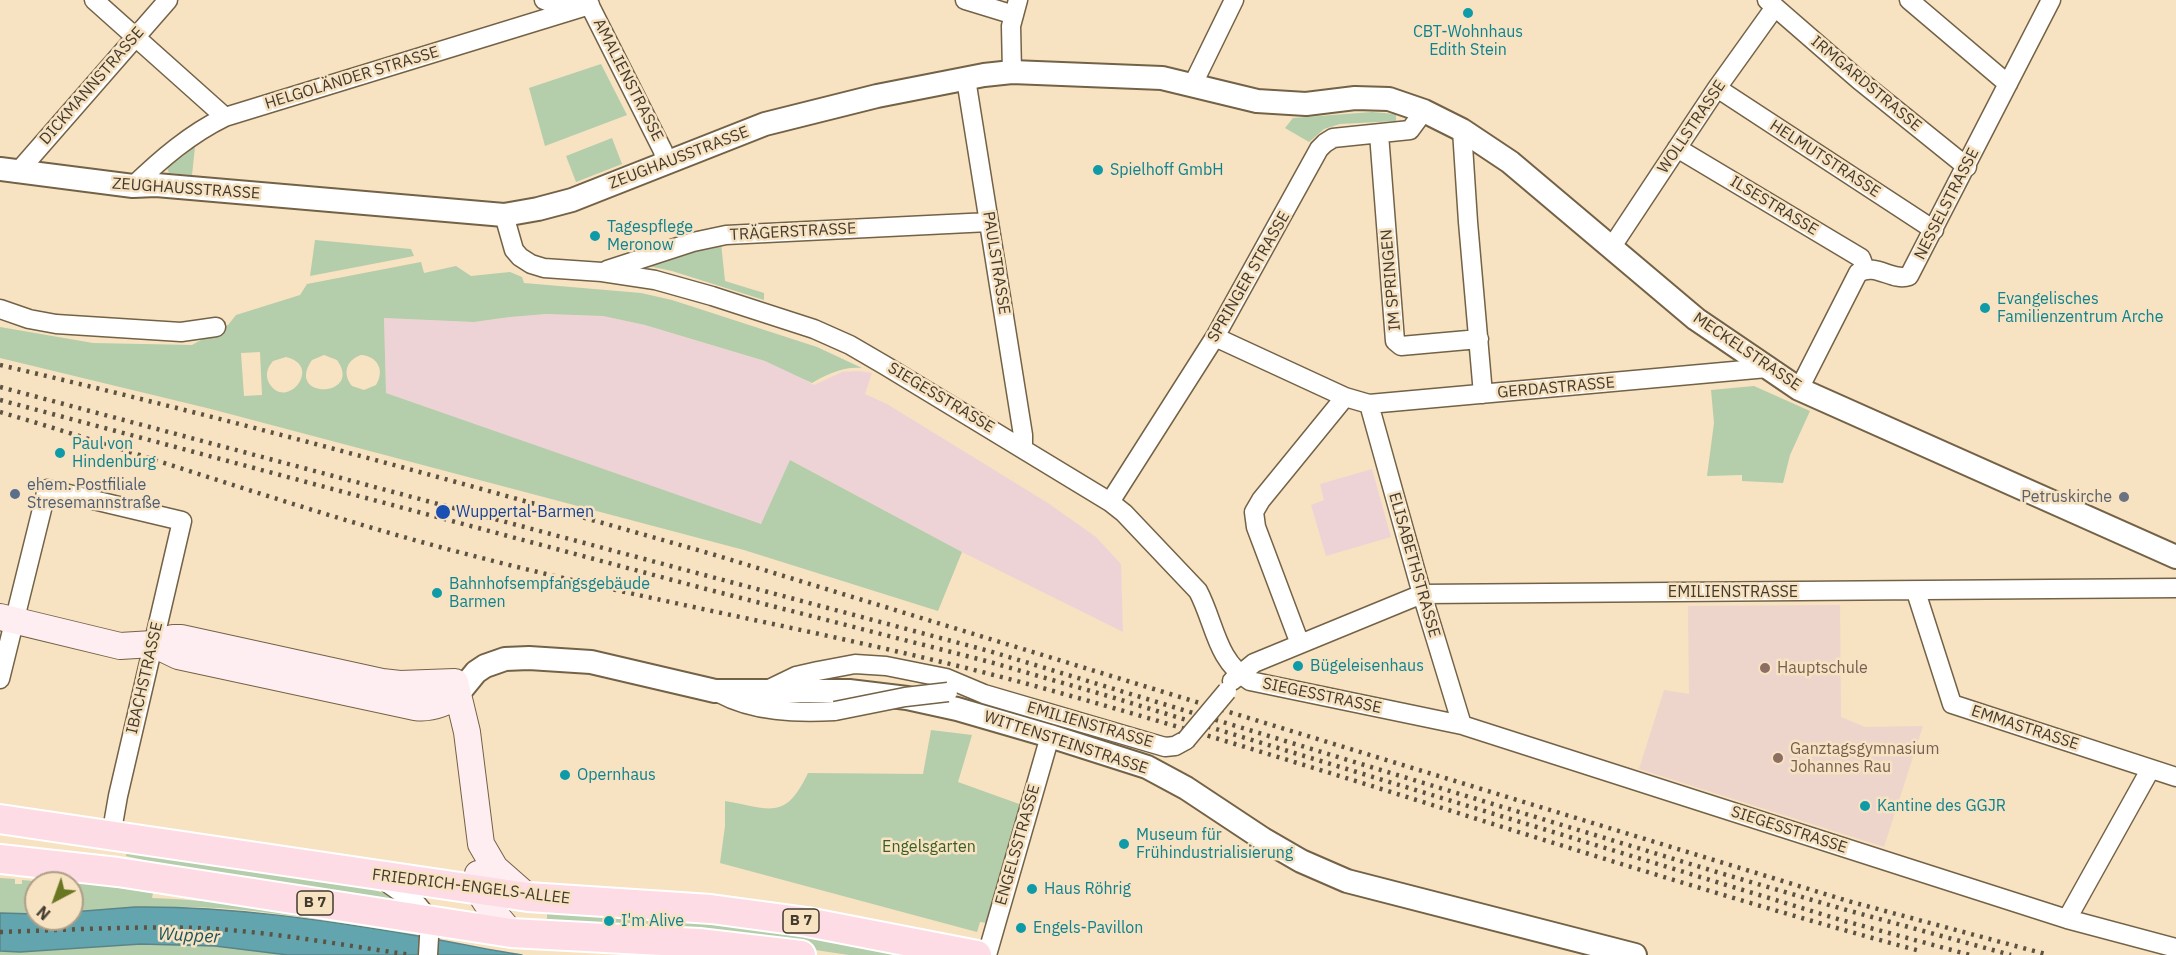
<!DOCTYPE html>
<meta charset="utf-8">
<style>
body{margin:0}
#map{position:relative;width:2176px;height:955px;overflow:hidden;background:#f7e2c2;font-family:"IBM Plex Sans",sans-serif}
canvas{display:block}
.north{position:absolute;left:24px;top:871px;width:60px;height:60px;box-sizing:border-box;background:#f7e2c2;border:2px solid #af9f87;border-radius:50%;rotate:221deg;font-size:16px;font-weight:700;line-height:24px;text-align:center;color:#433b2e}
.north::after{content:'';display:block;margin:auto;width:21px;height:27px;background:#6a7722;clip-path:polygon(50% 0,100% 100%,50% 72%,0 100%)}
</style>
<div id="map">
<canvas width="2176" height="955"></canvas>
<div class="north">N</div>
</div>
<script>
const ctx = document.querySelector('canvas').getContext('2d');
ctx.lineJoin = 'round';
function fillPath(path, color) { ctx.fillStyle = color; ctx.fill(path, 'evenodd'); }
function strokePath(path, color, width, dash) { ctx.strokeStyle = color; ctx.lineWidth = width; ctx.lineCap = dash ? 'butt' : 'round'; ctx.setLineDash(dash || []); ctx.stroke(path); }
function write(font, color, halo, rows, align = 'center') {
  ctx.font = font + ' "IBM Plex Sans",sans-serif'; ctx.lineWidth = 5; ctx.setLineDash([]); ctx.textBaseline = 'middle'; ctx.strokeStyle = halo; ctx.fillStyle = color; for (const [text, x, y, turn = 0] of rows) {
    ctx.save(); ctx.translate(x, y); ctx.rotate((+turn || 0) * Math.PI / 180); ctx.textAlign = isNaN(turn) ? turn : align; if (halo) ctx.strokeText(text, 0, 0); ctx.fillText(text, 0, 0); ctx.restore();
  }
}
fillPath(new Path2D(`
 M 546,314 L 603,316 L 645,325 L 765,361 L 791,372 L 814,385 L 842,372 L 859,371 L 872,373 L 865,394 L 887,404 L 1048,503 L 1096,537 L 1121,564 L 1123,632 L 962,552 L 790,460 L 761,525 L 386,393 L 384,318 L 474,322 L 510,317 Z
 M 1372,469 L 1391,537 L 1326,556 L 1311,505 L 1324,500 L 1320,484 Z`), '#eed3d6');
fillPath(new Path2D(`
 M 1840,605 L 1841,717 L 1865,727 L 1923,726 L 1884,847 L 1639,769 L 1664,690 L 1689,694 L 1688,606 Z`), '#edd5cb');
fillPath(new Path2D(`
 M 601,64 L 627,115 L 545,146 L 529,88 Z
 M 1372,112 L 1396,114 L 1396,121 L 1340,124 L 1324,129 L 1309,142 L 1285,128 L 1293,118 Z
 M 612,138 L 622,164 L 576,182 L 566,156 Z
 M 195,147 L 192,175 L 169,173 L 167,168 Z
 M 315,240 L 411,249 L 414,256 L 310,276 Z
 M 721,243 L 725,281 L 764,293 L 764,300 L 672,271 L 643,265 Z
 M 421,262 L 424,273 L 456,266 L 471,276 L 510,272 L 522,277 L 524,283 L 641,293 L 672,300 L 817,347 L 862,368 C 844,366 827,374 812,383 L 765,361 L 645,325 L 603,316 L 546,314 L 510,317 L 474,322 L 384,318 L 386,393 L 761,524 L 790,460 L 962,552 L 938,611 L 744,550 L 211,409 L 0,358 L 0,327 L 93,343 L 192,345 L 228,325 L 236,315 L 300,295 L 307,284 ZM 260,352 L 262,395 L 244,396 L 241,353 ZM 324,355 L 337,360 C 364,398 284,400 312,360 ZM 361,355 C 378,356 385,371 376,385 L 364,390 L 352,386 C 342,374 346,360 361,355 ZM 286,357 C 324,366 286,412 269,383 C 265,375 267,368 273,361 Z
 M 1754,386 L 1810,411 L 1790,455 L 1783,483 L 1742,481 L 1742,475 L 1707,476 L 1714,423 L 1711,390 Z
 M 931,730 L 972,735 L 958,782 L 1022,805 L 987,923 L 980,922 L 977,932 L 720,863 L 725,826 L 725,801 C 771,809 785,821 808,773 L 923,774 Z
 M 127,851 L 373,889 L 408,903 L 174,867 L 126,856 Z
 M 0,878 L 15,879 L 15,884 L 22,884 L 22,880 L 56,883 L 36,883 L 36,914 L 0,913 Z
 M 66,880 L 153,893 L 152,898 C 240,901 326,917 413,930 L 418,936 C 356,926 294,914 232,909 C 178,905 126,908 72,912 L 72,883 L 64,883 Z
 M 547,908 L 690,915 L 900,951 L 897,955 L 849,955 L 768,943 L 547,929 Z
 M 141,944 L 215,945 L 300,955 L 0,955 L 0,951 L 20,952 Z`), '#b4cdab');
const water = new Path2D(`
 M 135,907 C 231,906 324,920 418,936 C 452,942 487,950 522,955 L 288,955 L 215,946 L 141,944 L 20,952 L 0,951 L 0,913 L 36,914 L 36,919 L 72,919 L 72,912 Z`);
fillPath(water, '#63a5af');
strokePath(water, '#598588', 1.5);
const minor = new Path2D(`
 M 94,0 L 225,117
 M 544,0 L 559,5 L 576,5
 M 587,0 L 663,151 L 665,162
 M 965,0 L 1014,15
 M 1767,0 L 1859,80 L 1967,167
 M 1909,0 L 2008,84
 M 1012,72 L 1011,26 L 1018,0
 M 966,79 L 1023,435 L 1023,449
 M 1193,84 L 1234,0
 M 1717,88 L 1934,230
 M 1462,130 L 1468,222 L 1483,394
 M 1379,134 L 1395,341 L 1401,346 L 1479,339
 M 1677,148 L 1861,258 L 1865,269
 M 17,173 L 168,0
 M 133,186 C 161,159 190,134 225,117 L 590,5
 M 504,215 L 514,250 L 520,257 L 531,264 L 544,268 L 602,272 L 655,280 L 712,296 L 814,329 L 850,345 L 886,366 L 1110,502 L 1124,513 L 1198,591 C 1215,623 1216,661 1250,681 L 1462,725 L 2067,919 L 2176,948
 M 1611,248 L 1717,88 L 1775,7
 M 607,270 L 693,242 L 726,235 L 989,222
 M 0,309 L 29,319 L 56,324 L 181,332 L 216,327
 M 1215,337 L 1345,397 L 1369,404 L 1767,368
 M 1799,389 L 1858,273 C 1876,262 1892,282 1909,276 L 2051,0
 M 1369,404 L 1422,594 L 1462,725
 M 1110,502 L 1215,337 L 1319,149 L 1325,143 L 1333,138 L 1410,130 L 1424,111
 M 1916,592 L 1952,704 L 2176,777
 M 1300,644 L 1256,527 L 1254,512 L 1261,500 L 1345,397
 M 0,679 L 47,489 L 182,521 L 118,796 L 111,836
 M 1232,681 L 1254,663 L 1422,594 L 2176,588
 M 767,690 L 796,676 L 818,671 L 855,664 L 886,666 L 946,678 L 984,694 L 1165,747 L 1175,746 L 1186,740
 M 719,693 C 754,712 796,713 835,711
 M 383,880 L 416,903 L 430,920 L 428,955
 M 2067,919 L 2150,770
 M 987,955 L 1050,736`);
const tertiary = new Path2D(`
 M 0,169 L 133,186 L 156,185 L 504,215 L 538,209 L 572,200 L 765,124 L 877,96 L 984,75 L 1012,72 L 1162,78 L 1257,101 L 1306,104 L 1355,98 L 1389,99 L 1424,111 L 1462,130 L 1510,162 L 1696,319 L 1799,389 L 2176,557
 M 458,694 L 476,672 L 485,666 L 505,659 L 529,658 L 591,662 L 715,691 L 849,691 L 907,698 L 957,709 L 1050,736 L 1147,767 L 1186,788 L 1263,839 L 1301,861 L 1347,881 L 1635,955`);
const secondary = new Path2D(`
 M 0,617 L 120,646 L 153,644 L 173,638 L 181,638 L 382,682 L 400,684 L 455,682 L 467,732 L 481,844 L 495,868 L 528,897
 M 153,644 L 178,656 L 415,707 C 431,709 445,704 458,694
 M 478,874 L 478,890 L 489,907 L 511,933`);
const primary = new Path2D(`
 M 0,819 L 528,897 L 711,909 L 807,922 L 977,955
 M 0,859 L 118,872 L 511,933 L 699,943 L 801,955`);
strokePath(minor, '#746246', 21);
strokePath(tertiary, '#746246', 26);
strokePath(secondary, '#746246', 28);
strokePath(primary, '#fff', 32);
strokePath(minor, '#fff', 18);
strokePath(tertiary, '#fff', 22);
strokePath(secondary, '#feeef2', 26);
strokePath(primary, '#fedce5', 28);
strokePath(new Path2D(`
 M 0,365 C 240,421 478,487 715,555 L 1848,901 L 2049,955
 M 0,387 L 989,651 L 1720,873 L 1843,909 L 2011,955
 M 0,400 L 706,589 L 990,662 L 1108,696 L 1841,920 L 1970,955
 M 0,412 C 157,458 311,514 470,555 C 661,605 856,636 1046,689 C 1339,770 1626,872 1920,951
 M 0,932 C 66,930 132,926 198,928 C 269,931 341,945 412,955`), '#5c5343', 4.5, [3, 6]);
const minorBridge = new Path2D(`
 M 835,711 L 905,697 L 948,692
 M 1186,740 L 1227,691`);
strokePath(minorBridge, '#746246', 21, []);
strokePath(minorBridge, '#fff', 18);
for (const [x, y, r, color] of [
 [1468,13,6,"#0f9aa8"],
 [1098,170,6,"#0f9aa8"],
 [595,236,6,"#0f9aa8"],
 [1985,308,6,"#0f9aa8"],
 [60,453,6,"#0f9aa8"],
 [15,494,6,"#5c6f8a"],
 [2124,497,6,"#6b7280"],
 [443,512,8,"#1a4fb4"],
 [437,593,6,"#0f9aa8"],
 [1298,666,6,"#0f9aa8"],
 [1765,668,6,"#8d6e63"],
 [1778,758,6,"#8d6e63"],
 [565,775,6,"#0f9aa8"],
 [1865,806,6,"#0f9aa8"],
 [1124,844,6,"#0f9aa8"],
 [1032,889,6,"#0f9aa8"],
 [609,921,6,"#0f9aa8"],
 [1021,928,6,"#0f9aa8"]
]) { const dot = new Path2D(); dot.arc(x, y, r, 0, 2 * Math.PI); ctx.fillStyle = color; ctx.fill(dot); strokePath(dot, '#f7e2c2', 2); }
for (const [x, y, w] of [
 [315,903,36],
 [801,921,36]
]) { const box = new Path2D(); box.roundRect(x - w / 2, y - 12, w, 24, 4.5); ctx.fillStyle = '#f7e2c2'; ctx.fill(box); strokePath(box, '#433b2e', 1.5); }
write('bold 15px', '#433b2e', null, [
 ["B 7",315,903],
 ["B 7",801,921]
]);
write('16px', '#0d838f', '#f7e2c2', [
 ["CBT-Wohnhaus",1468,32,"center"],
 ["Edith Stein",1468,50,"center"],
 ["Spielhoff GmbH",1110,170],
 ["Tagespflege",607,227],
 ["Meronow",607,245],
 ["Evangelisches",1997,299],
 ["Familienzentrum Arche",1997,317],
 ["Paul von",72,444],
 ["Hindenburg",72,462],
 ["Bahnhofsempfangsgebäude",449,584],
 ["Barmen",449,602],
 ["Bügeleisenhaus",1310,666],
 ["Opernhaus",577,775],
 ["Kantine des GGJR",1877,806],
 ["Museum für",1136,835],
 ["Frühindustrialisierung",1136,853],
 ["Haus Röhrig",1044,889],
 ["I'm Alive",621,921],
 ["Engels-Pavillon",1033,928]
], 'left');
write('16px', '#433b2e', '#f7e2c2', [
 ["HELGOLÄNDER STRASSE",352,78,-17],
 ["AMALIENSTRASSE",628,80,63],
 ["IRMGARDSTRASSE",1866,84,40],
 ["DICKMANNSTRASSE",92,86,-49],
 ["WOLLSTRASSE",1692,127,-56],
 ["ZEUGHAUSSTRASSE",679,158,-21],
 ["HELMUTSTRASSE",1825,159,33],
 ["ZEUGHAUSSTRASSE",186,189,4],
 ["NESSELSTRASSE",1947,204,-63],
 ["ILSESTRASSE",1774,206,31],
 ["TRÄGERSTRASSE",793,232,-3],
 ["PAULSTRASSE",996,263,81],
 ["SPRINGER STRASSE",1249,277,-60],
 ["IM SPRINGEN",1391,280,-95],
 ["MECKELSTRASSE",1747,352,34],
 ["GERDASTRASSE",1556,388,-5],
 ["SIEGESSTRASSE",941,398,31],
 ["ELISABETHSTRASSE",1414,565,74],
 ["EMILIENSTRASSE",1733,592],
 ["IBACHSTRASSE",145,678,-77],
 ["SIEGESSTRASSE",1322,696,12],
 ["EMILIENSTRASSE",1090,725,16],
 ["EMMASTRASSE",2025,728,18],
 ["WITTENSTEINSTRASSE",1066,743,18],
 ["SIEGESSTRASSE",1789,830,18],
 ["ENGELSSTRASSE",1018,845,-74],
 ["FRIEDRICH-ENGELS-ALLEE",471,887,7]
]);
write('16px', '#4e5e75', '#f7e2c2', [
 ["ehem. Postfiliale",27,485],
 ["Stresemannstraße",27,503]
], 'left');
write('16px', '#5b616d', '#f7e2c2', [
 ["Petruskirche",2112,497]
], 'right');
write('16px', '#164399', '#f7e2c2', [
 ["Wuppertal-Barmen",456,512]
], 'left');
write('16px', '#785e54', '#f7e2c2', [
 ["Hauptschule",1777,668],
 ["Ganztagsgymnasium",1790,749],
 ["Johannes Rau",1790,767]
], 'left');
write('16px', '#386026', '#f7e2c2', [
 ["Engelsgarten",929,847]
]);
write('italic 18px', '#1a535b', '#f7e2c2', [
 ["Wupper",189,936,3]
]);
</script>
